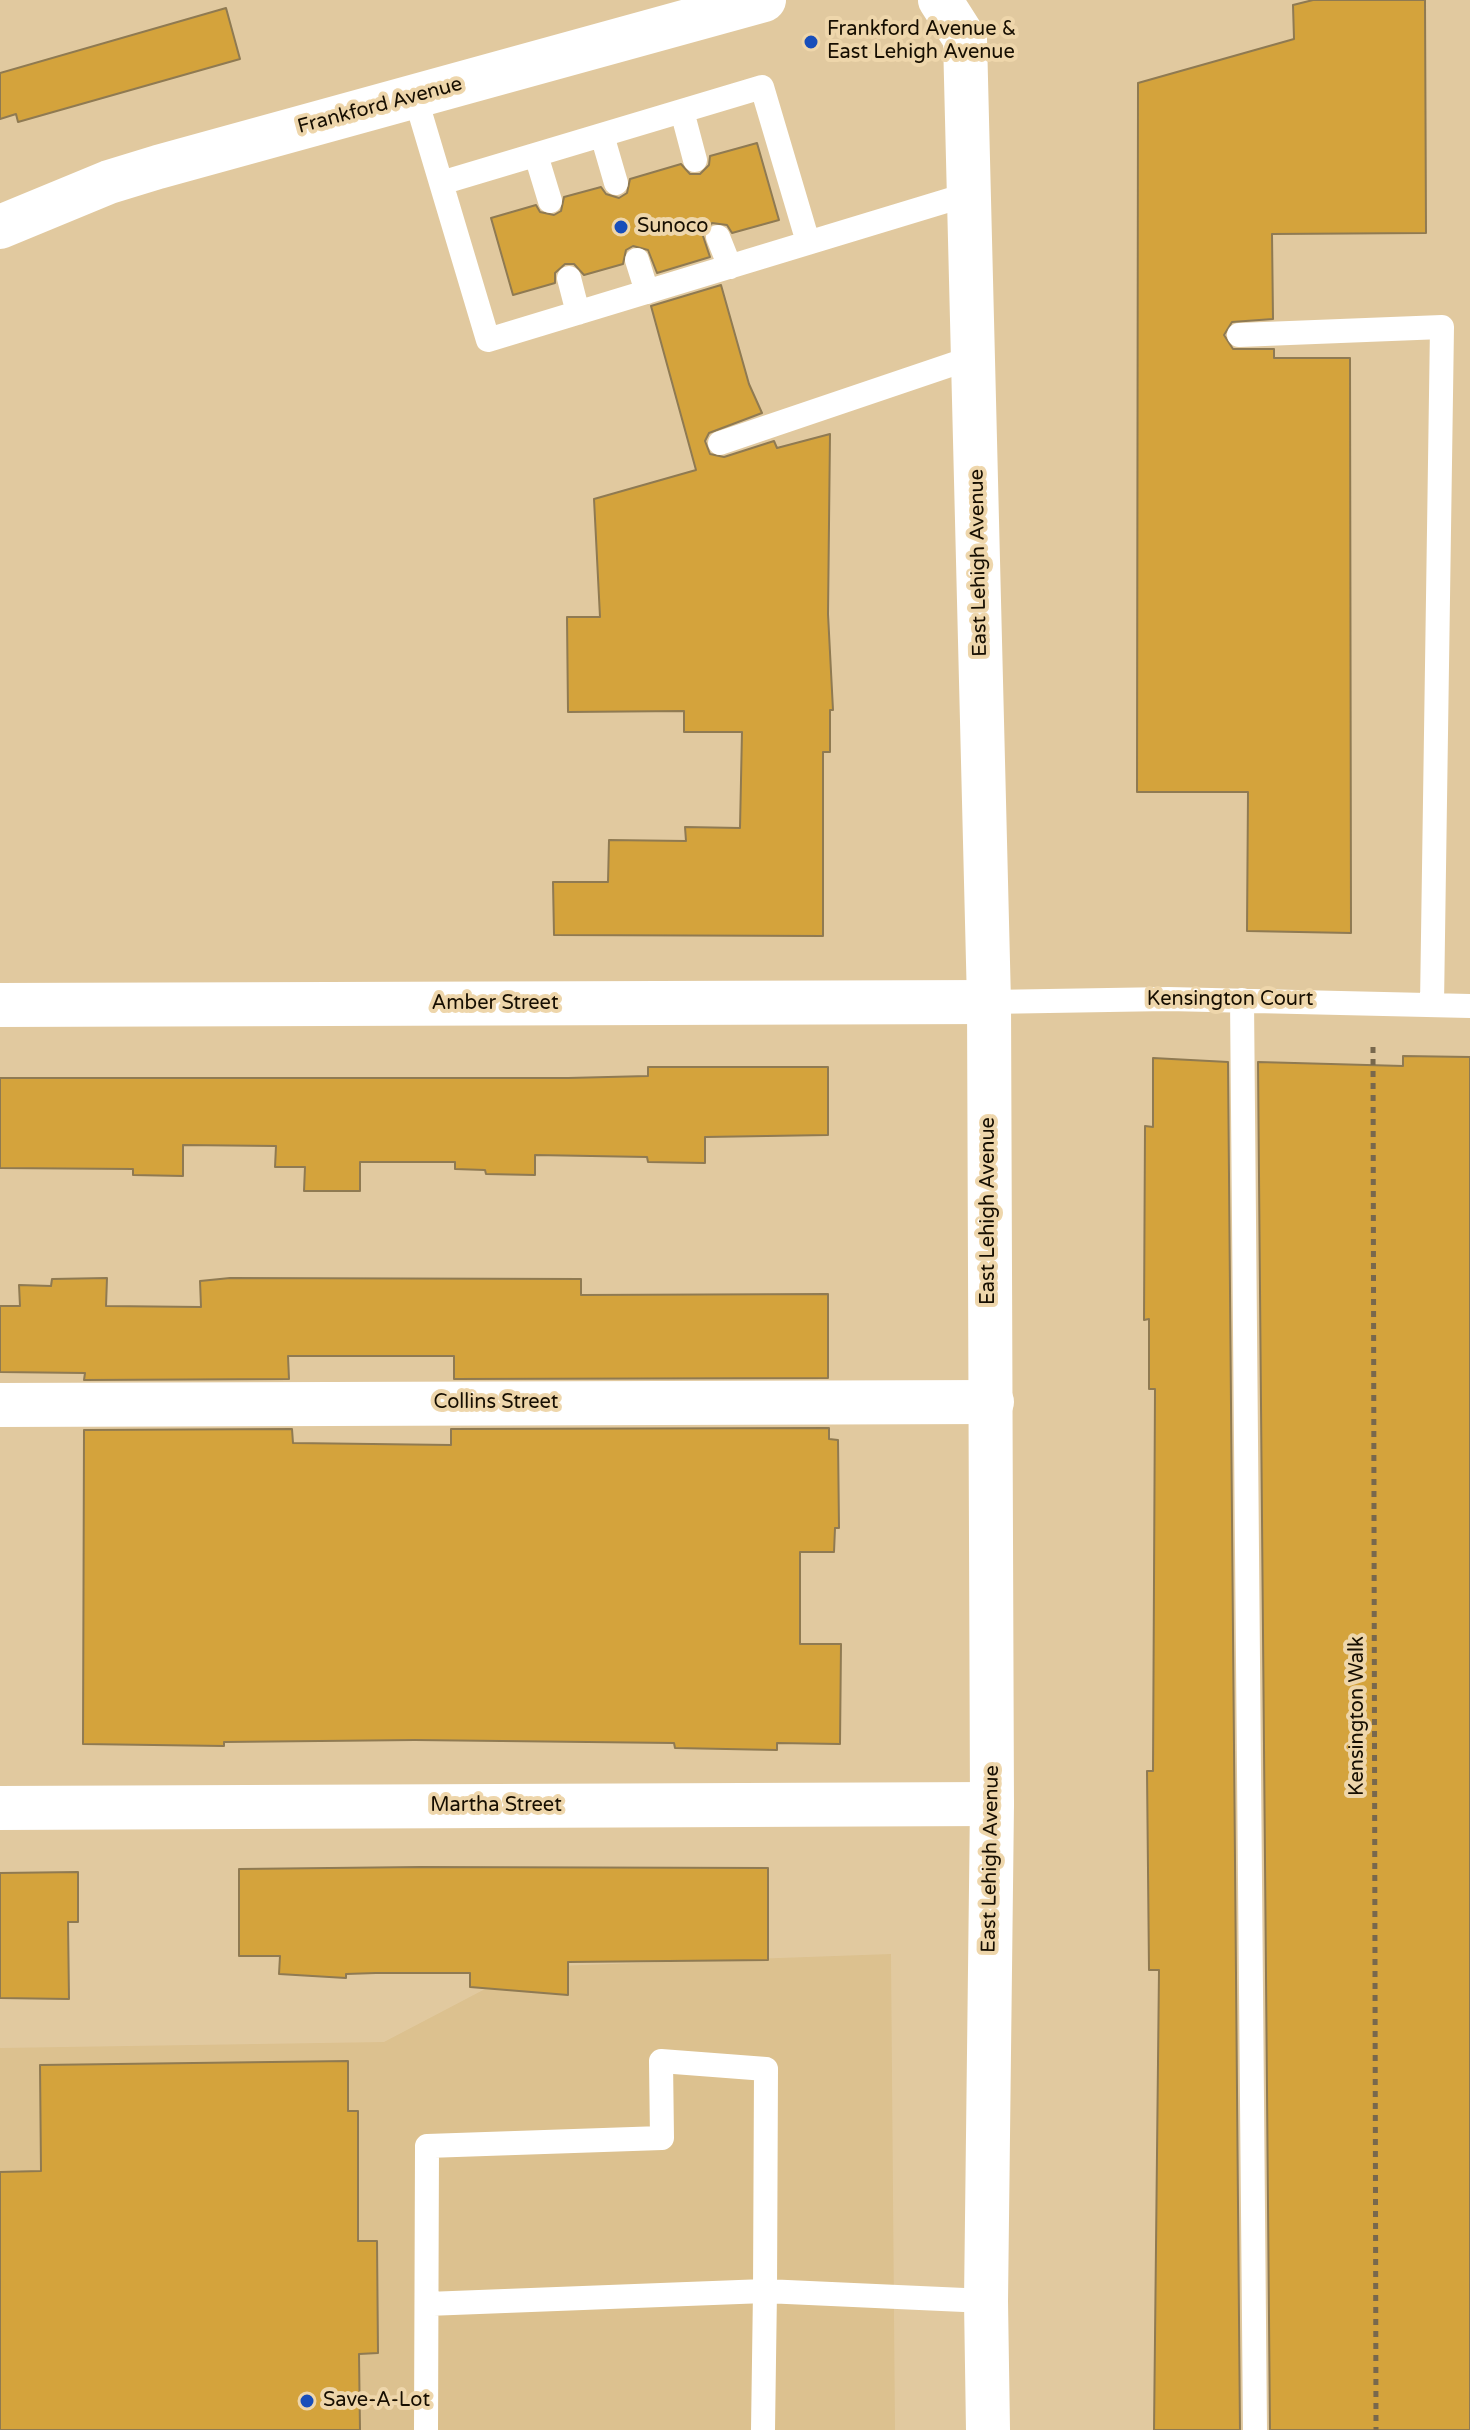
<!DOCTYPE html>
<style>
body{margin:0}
canvas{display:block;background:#e1c99f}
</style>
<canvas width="1470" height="2430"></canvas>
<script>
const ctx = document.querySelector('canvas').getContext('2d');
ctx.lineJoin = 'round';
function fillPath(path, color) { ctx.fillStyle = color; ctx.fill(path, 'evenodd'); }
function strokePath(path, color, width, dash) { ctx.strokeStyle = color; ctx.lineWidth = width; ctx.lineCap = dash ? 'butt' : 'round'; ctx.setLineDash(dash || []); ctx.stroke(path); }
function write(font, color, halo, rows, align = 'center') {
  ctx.font = font + ' "Varela Round",sans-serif'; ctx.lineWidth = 8; ctx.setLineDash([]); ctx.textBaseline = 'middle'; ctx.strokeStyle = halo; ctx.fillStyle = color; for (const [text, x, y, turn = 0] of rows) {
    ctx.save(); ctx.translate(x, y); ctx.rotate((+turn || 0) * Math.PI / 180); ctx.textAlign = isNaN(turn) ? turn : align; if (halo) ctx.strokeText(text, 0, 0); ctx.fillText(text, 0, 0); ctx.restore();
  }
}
fillPath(new Path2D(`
 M 891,1954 L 895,2430 L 0,2430 L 0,2048 L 384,2042 L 527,1967 Z`), '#dcc18f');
const building = new Path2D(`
 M 1313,0 L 1425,0 L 1426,233 L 1272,234 L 1273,319 L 1232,322 L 1224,335 L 1233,349 L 1274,349 L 1274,358 L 1350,358 L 1351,933 L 1247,931 L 1248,792 L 1137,792 L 1138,83 L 1294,39 L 1293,5 Z
 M 226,8 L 240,59 L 18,122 L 16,114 L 0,119 L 0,73 Z
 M 757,143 L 779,220 L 732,233 L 727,225 L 712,223 L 703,236 L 710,257 L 657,273 L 648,250 L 633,246 L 626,250 L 623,264 L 584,275 L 574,264 L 565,264 L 555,273 L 555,283 L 513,295 L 491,218 L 536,205 L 540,212 L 554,215 L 561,211 L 564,197 L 601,187 L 606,194 L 619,198 L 627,193 L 630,179 L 681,164 L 690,174 L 700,174 L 709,165 L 710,156 Z
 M 721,285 L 749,384 L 762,413 L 709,433 L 705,441 L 710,454 L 724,457 L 774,441 L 777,448 L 830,434 L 828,614 L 833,710 L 830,710 L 830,752 L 823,752 L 823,936 L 554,935 L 553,882 L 608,882 L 609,840 L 686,841 L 685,827 L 740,828 L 742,732 L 684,732 L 684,711 L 568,712 L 567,617 L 600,617 L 594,499 L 696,470 L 651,306 Z
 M 1403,1056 L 1470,1057 L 1470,2430 L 1270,2430 L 1258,1062 L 1403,1066 Z
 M 1153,1058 L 1228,1062 L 1240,2430 L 1154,2430 L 1159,1970 L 1149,1970 L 1147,1771 L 1153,1771 L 1155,1389 L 1149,1389 L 1149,1319 L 1144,1320 L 1145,1126 L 1153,1127 Z
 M 648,1067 L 828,1067 L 828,1135 L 705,1137 L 705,1163 L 648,1162 L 647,1157 L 535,1155 L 535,1175 L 486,1174 L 485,1170 L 455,1169 L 455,1162 L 360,1162 L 360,1191 L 304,1191 L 305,1167 L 275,1167 L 276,1146 L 183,1145 L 183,1176 L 133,1175 L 133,1169 L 0,1168 L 0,1078 L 568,1078 L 648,1076 Z
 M 107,1278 L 106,1306 L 201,1307 L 200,1281 L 230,1278 L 581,1279 L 581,1295 L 828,1294 L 828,1378 L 454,1379 L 454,1356 L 288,1356 L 289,1379 L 84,1380 L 85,1373 L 0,1372 L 0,1306 L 20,1306 L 19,1285 L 51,1286 L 52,1279 Z
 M 829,1428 L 829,1439 L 838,1440 L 839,1528 L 835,1528 L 834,1552 L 800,1552 L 800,1644 L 841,1644 L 840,1744 L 777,1743 L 777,1750 L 675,1748 L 674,1743 L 415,1740 L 224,1742 L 224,1746 L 83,1744 L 84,1430 L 292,1429 L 293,1443 L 451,1445 L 451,1429 Z
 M 420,1867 L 768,1868 L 768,1960 L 568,1962 L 568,1995 L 470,1987 L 470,1973 L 376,1973 L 346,1974 L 346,1978 L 279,1974 L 280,1956 L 239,1956 L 239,1869 Z
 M 78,1872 L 78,1922 L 68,1922 L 69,1999 L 0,1998 L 0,1873 Z
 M 348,2061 L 348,2111 L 358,2111 L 358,2241 L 377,2241 L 378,2353 L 359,2354 L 360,2430 L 0,2430 L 0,2172 L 41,2171 L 40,2065 Z`);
fillPath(building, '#d4a33c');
strokePath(building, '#8f7a52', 2);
strokePath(new Path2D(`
 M 1373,1047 L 1376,2430`), '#78684d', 5, [6, 6]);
strokePath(new Path2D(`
 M 415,96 L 488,340 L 969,194
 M 682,111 L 695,160
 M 602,135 L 616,183
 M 536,155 L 550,201
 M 441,183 L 762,87 L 808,242
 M 718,237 L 730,267
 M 637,260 L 647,292
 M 569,278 L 578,313
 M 1239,335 L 1442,327 L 1432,1004
 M 720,443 L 974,357
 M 1242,1000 L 1255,2430
 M 989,1002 L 1168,999 L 1470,1006
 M 427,2304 L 765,2291 L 763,2430
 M 426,2430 L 427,2146 L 662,2138 L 661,2061 L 766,2069 L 765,2291 L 986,2301`), '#fff', 24);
strokePath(new Path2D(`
 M 0,1005 L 989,1002
 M 0,1405 L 992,1402
 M 0,1808 L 992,1804`), '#fff', 44);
strokePath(new Path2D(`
 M 0,227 L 109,182 L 158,167 L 764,0`), '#fff', 44);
strokePath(new Path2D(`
 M 940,0 L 965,39 L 989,1002 L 992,1804 L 986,2301 L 988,2430`), '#fff', 44);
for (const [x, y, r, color] of [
 [811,42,8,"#184eba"],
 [621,227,8,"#184eba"],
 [307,2401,8,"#184eba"]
]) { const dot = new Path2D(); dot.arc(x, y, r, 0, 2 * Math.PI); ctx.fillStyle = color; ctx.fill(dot); strokePath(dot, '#eed6ab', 3); }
write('20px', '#160e01', '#eed6ab', [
 ["Frankford Avenue &",827,30],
 ["East Lehigh Avenue",827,53],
 ["Sunoco",637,227],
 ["Save-A-Lot",323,2401]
], 'left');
write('20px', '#160e01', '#eed6ab', [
 ["Frankford Avenue",380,106,-15],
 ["East Lehigh Avenue",979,563,-91],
 ["Kensington Court",1230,1000],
 ["Amber Street",495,1004],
 ["East Lehigh Avenue",989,1211,-90],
 ["Collins Street",496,1403],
 ["Kensington Walk",1358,1716,-90],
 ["Martha Street",496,1806],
 ["East Lehigh Avenue",991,1859,-89]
]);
</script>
